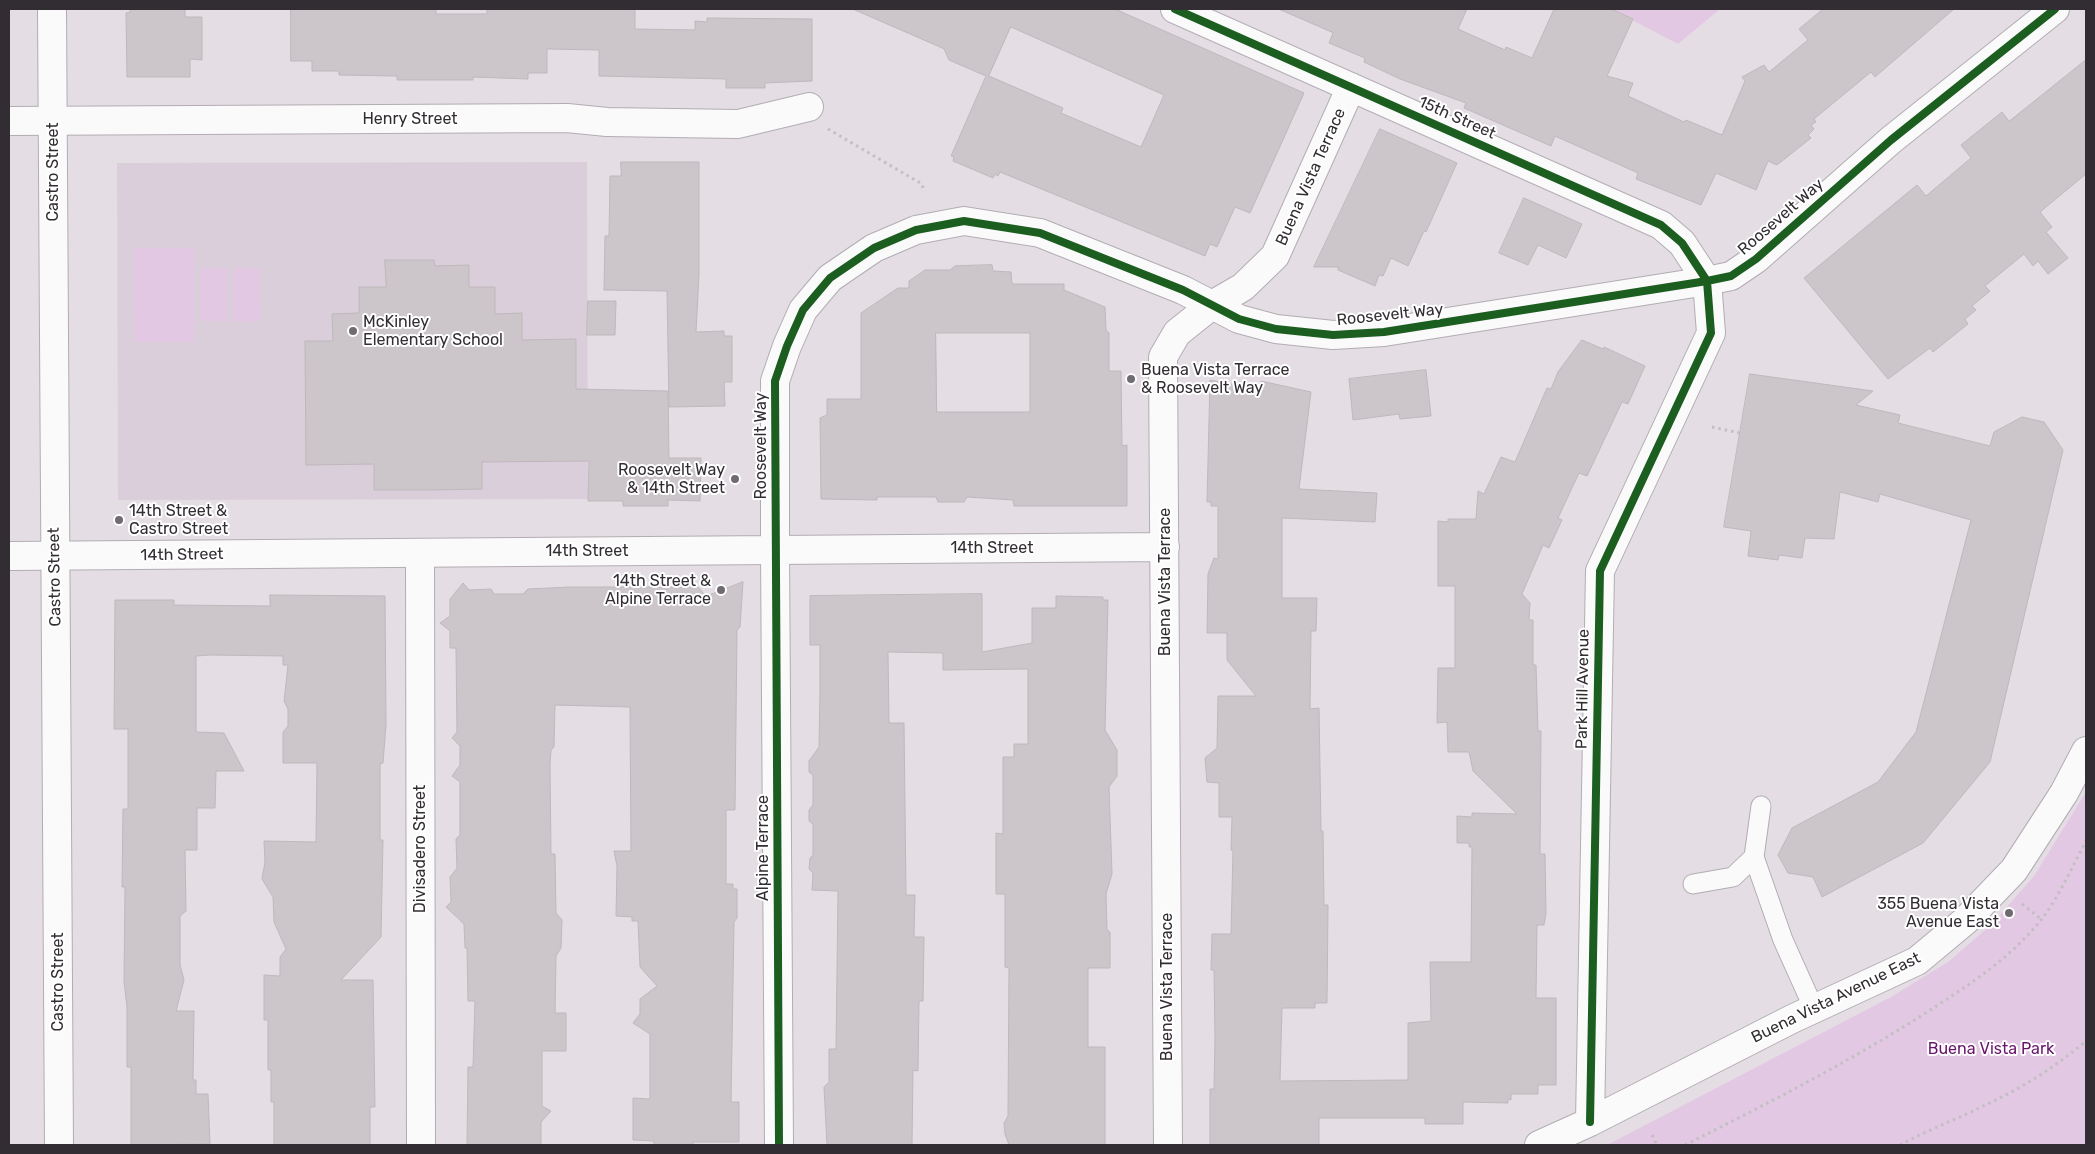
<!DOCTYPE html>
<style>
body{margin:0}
#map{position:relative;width:2095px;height:1154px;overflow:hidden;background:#e4dde4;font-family:Rubik,sans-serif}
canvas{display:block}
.frame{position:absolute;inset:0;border:10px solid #322d32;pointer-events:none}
</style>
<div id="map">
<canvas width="2095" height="1154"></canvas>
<div class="frame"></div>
</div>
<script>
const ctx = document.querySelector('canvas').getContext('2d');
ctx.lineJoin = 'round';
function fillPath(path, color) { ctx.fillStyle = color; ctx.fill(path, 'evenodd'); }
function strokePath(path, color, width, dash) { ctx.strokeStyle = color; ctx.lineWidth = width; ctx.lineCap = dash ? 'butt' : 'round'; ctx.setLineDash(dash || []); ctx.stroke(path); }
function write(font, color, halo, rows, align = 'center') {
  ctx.font = font + ' Rubik,sans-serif'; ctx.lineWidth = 4; ctx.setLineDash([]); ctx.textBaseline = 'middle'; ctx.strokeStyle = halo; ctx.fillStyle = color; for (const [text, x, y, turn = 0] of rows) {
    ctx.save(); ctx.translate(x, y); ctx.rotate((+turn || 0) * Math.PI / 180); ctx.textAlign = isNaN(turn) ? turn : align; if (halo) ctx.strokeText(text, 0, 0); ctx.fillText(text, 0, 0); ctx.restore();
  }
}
fillPath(new Path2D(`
 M 587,162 L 588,499 L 118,500 L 117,163 Z`), '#dbcedb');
fillPath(new Path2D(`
 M 1611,9 L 1720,9 L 1678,44 Z
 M 134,248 L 194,248 L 194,342 L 135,342 Z
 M 200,268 L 227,268 L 227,321 L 200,321 Z
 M 233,268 L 259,268 L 260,321 L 233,322 Z
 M 2086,792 L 2086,1145 L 1607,1145 L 1891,997 L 1948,962 L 1992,924 L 2034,876 Z`), '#e3c8e3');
const building = new Path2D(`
 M 185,9 L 185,17 L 202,17 L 202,60 L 190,59 L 190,77 L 127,77 L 126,13 L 130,12 L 130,10 Z
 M 291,9 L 436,9 L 436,14 L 487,14 L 487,9 L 635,9 L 635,29 L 695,30 L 695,21 L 707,22 L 707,18 L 812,19 L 812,81 L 765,83 L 765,88 L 726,88 L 726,79 L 599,76 L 599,50 L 547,49 L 547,73 L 528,73 L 528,79 L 473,77 L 473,80 L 397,80 L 397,76 L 339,75 L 339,71 L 312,71 L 312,61 L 291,61 Z
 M 853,9 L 1115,9 L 1304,93 L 1250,213 L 1235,207 L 1217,247 L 1210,244 L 1205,256 L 1000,172 L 998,176 L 995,174 L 993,178 L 953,161 L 954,157 L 951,156 L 986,76 L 949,60 L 944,49 ZM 1011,27 L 1164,95 L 1141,147 L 1061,113 L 1063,108 L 989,76 Z
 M 1279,9 L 1467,9 L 1458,29 L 1505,50 L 1506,47 L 1532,58 L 1554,9 L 1611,9 L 1633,19 L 1607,76 L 1633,83 L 1628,96 L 1684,122 L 1686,120 L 1722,135 L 1745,81 L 1742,77 L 1764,65 L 1769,72 L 1808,40 L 1799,29 L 1823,9 L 1954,9 L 1875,77 L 1871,72 L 1814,119 L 1816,122 L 1811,125 L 1814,129 L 1808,135 L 1811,138 L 1777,165 L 1768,161 L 1756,190 L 1716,173 L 1701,205 L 1636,179 L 1638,173 L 1555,136 L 1551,146 L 1464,108 L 1466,103 L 1400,79 L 1364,62 L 1365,58 L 1329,43 L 1333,33 Z
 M 2086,60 L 2086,174 L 2040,212 L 2052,227 L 2046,232 L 2068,258 L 2048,274 L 2038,261 L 2033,266 L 2024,254 L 1985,286 L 1990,291 L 1972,306 L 1976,310 L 1965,319 L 1968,324 L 1933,352 L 1930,348 L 1888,379 L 1804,278 L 1917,185 L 1926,196 L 1971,158 L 1961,145 L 2002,112 L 2009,121 Z
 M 1380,129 L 1457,163 L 1426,232 L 1424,231 L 1408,266 L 1391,258 L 1383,276 L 1379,275 L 1375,286 L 1338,270 L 1338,267 L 1314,267 Z
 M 621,162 L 699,162 L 699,275 L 696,332 L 724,331 L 724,336 L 732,336 L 732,382 L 724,382 L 725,406 L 669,407 L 667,291 L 604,290 L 605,236 L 609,236 L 610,176 L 621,176 Z
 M 1524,198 L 1582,224 L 1566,258 L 1538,245 L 1528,265 L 1499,253 Z
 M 385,260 L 434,260 L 435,266 L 469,265 L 469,287 L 495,287 L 495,314 L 522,313 L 522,340 L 576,339 L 576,389 L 668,391 L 669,458 L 701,458 L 700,501 L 668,500 L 668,506 L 623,506 L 623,501 L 588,501 L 589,461 L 482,462 L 482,489 L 430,490 L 374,490 L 374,464 L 306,465 L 305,341 L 333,341 L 332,314 L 359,313 L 359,287 L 386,287 Z
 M 992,265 L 993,271 L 1011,272 L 1012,284 L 1064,284 L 1064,290 L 1105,307 L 1106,330 L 1109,333 L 1109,371 L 1121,371 L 1122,446 L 1127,445 L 1127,506 L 1014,506 L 1013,500 L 967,497 L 964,502 L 938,502 L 936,497 L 877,497 L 877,500 L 821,499 L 820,418 L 827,415 L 827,399 L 861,399 L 861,313 L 898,288 L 909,288 L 909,281 L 925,270 L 950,270 L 955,266 ZM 936,333 L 1030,333 L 1030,412 L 937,412 Z
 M 588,301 L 616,301 L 615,335 L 587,335 Z
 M 1582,340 L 1603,349 L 1604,347 L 1645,366 L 1628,404 L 1622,402 L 1587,476 L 1579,473 L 1558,518 L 1562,520 L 1549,548 L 1543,545 L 1522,594 L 1530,603 L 1529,620 L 1533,620 L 1533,665 L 1536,665 L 1538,731 L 1541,731 L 1540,854 L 1545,854 L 1546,913 L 1544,925 L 1537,925 L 1536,998 L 1556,998 L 1556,1085 L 1538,1085 L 1538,1094 L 1511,1094 L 1511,1100 L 1508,1099 L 1508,1103 L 1463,1102 L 1463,1124 L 1425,1124 L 1425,1118 L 1319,1118 L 1319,1145 L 1210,1145 L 1210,1089 L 1214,1089 L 1215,1039 L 1214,970 L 1211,970 L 1212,934 L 1231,934 L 1233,851 L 1231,850 L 1232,817 L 1219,817 L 1219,783 L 1207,782 L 1205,758 L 1217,748 L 1218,696 L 1256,696 L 1227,660 L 1227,633 L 1207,633 L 1208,574 L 1214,558 L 1218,559 L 1218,506 L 1211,506 L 1211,502 L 1207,502 L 1210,380 L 1236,385 L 1236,382 L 1260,386 L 1261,381 L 1311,392 L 1299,489 L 1377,493 L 1375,522 L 1282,518 L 1282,598 L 1317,598 L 1316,631 L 1311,631 L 1310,709 L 1319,708 L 1321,831 L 1323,831 L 1324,905 L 1328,905 L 1327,1003 L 1315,1003 L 1315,1008 L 1282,1008 L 1280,1081 L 1408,1080 L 1408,1023 L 1431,1021 L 1430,962 L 1471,962 L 1472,847 L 1469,847 L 1469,843 L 1457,843 L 1457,816 L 1472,817 L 1472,813 L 1517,814 L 1473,771 L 1469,752 L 1448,752 L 1447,722 L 1437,723 L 1438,668 L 1455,668 L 1455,586 L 1438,586 L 1438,521 L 1448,522 L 1448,519 L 1476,519 L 1478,491 L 1484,494 L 1501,457 L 1515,462 L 1547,388 L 1551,389 L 1558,372 Z
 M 1426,370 L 1431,416 L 1400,419 L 1399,414 L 1353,420 L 1349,379 Z
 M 1750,374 L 1873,391 L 1856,405 L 1900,415 L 1898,423 L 1990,446 L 1994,432 L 2022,417 L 2044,422 L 2063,450 L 1990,762 L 1923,843 L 1822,897 L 1813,877 L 1788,873 L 1778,855 L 1792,828 L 1878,782 L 1916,732 L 1971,520 L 1880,494 L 1878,502 L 1840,492 L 1834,539 L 1805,538 L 1802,558 L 1779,555 L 1778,560 L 1748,556 L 1751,531 L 1724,527 Z
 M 743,582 L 740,627 L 737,630 L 735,810 L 726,810 L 726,884 L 733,884 L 733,889 L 737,889 L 737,918 L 734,922 L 731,1102 L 739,1102 L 739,1142 L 693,1142 L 693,1145 L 654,1145 L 654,1141 L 633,1140 L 633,1098 L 650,1099 L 650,1034 L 633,1023 L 640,1014 L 640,999 L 657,986 L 640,967 L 638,921 L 632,921 L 632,917 L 616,916 L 617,866 L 614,851 L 631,851 L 630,707 L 555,705 L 554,747 L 551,750 L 550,764 L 551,854 L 555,854 L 556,913 L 562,920 L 561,948 L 556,956 L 555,1013 L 566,1013 L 566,1051 L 542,1051 L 542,1106 L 551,1111 L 541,1122 L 541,1145 L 467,1145 L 468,1067 L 473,1067 L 475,1001 L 468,1001 L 467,948 L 465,948 L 464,924 L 446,907 L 451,902 L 450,877 L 457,868 L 456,839 L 460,835 L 460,782 L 452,776 L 460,765 L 460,746 L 452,738 L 457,732 L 456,648 L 450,648 L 450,631 L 440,623 L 450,616 L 450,599 L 463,583 L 469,590 L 491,589 L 494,594 L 523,594 L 528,589 L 571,587 L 698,587 L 706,596 Z
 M 982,594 L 982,652 L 1032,643 L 1032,608 L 1056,608 L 1056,596 L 1103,597 L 1103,600 L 1108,600 L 1105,730 L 1117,750 L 1117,776 L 1109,787 L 1112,874 L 1106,894 L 1107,930 L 1110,932 L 1110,968 L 1088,968 L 1088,1047 L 1105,1047 L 1105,1145 L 1009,1145 L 1005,1134 L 1004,1123 L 1008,1116 L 1009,968 L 1005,967 L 1005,894 L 996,894 L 996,833 L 1003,834 L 1003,757 L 1014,757 L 1014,744 L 1028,744 L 1028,669 L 943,670 L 943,653 L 888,652 L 889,723 L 904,723 L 906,895 L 915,895 L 914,937 L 924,937 L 923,1001 L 919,1001 L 918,1071 L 913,1070 L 912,1145 L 827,1145 L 824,1087 L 829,1082 L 829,1049 L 836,1049 L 838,891 L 812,890 L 813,873 L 809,869 L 810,858 L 813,855 L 813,824 L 809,821 L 809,810 L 813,805 L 813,775 L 809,772 L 809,761 L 819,747 L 820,691 L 820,645 L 810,645 L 810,596 Z
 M 270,595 L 385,596 L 386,725 L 383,763 L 380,764 L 380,840 L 383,840 L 381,937 L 341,980 L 373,980 L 375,1107 L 370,1107 L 370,1145 L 274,1145 L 274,1102 L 271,1102 L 271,1070 L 268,1070 L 268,1020 L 264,1020 L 264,975 L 280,976 L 280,957 L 286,949 L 274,922 L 273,897 L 262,879 L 265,862 L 264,841 L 316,842 L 317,763 L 283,763 L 283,732 L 288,726 L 288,709 L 284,701 L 288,665 L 283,665 L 283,656 L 210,655 L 196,656 L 196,732 L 224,733 L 244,771 L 216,771 L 215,808 L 197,808 L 197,850 L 185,850 L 186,911 L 180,916 L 180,965 L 184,980 L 176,1011 L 194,1011 L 193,1080 L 196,1080 L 196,1094 L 208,1094 L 210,1144 L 131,1145 L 131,1067 L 127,1067 L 127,1007 L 124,981 L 125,887 L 122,887 L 123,809 L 128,809 L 128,729 L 114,729 L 115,600 L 174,600 L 174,605 L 270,606 Z`);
fillPath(building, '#ccc5ca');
strokePath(building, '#beb8bb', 1);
const service = new Path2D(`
 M 1761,806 L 1754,857 L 1783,940 L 1814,1009
 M 1693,884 L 1733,877 L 1754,857`);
const minor = new Path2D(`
 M 1175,9 L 1661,225 L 1682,243 L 1707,281 L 1711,333 L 1600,571 L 1590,1122
 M 9,121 L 567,118 L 607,122 L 738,124 L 809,107
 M 420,553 L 421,1145
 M 779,1145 L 775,550 L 1165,547
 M 1168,1145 L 1163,357 L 1177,333 L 1212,305 L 1243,287 L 1275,256 L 1351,87
 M 1539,1145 L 1590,1122 L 1792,1019 L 1917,961 L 1965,921 L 2014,870 L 2064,793 L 2086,751`);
const tertiary = new Path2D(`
 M 9,556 L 775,550 L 775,381 L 787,346 L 803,310 L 830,278 L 874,248 L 916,230 L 964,221 L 1040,233 L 1183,290 L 1239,319 L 1276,329 L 1333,335 L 1384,332 L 1707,281 L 1731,276 L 1756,259 L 1891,140 L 2055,9`);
const secondary = new Path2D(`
 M 52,9 L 59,1145`);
strokePath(service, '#b2adb2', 21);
strokePath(minor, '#b2adb2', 30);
strokePath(tertiary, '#b2adb2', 30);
strokePath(secondary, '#b2adb2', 30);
strokePath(new Path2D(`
 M 828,129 L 922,184 L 924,192
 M 1712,427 L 1740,433
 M 2022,904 L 2041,919
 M 1652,1135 L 1657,1145
 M 1685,1145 C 1765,1105 1845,1064 1921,1016 C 1964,988 2008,961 2041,920 C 2059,897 2072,867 2086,841
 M 1900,1145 C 1927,1130 1956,1120 1983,1106 C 2021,1089 2055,1067 2086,1041`), '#c2bfc2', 3, [2.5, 4]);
strokePath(service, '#fbfafb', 19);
strokePath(minor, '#fbfafb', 28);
strokePath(tertiary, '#fbfafb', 28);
strokePath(secondary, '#fbfafb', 28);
strokePath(new Path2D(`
 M 1175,9 L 1661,225 L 1682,243 L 1707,281 L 1711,333 L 1600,571 L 1590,1122
 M 779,1145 L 775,381 L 787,346 L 803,310 L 830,278 L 874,248 L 916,230 L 964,221 L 1040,233 L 1183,290 L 1239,319 L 1276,329 L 1333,335 L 1384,332 L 1707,281 L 1731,276 L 1756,259 L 1891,140 L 2055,9`), '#1b5e20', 8);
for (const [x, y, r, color] of [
 [353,331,5,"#706b70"],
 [1131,379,5,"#706b70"],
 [735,479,5,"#706b70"],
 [119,520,5,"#706b70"],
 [721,590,5,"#706b70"],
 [2009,913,5,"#706b70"]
]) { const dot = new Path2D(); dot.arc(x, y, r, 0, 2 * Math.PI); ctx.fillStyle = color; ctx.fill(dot); strokePath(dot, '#fff', 2); }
write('16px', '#322d32', '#fff', [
 ["15th Street",1457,118,24],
 ["Henry Street",410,119],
 ["Castro Street",53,172,-90],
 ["Buena Vista Terrace",1311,177,-66],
 ["Roosevelt Way",1781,217,-41],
 ["Roosevelt Way",1390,315,-6],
 ["Roosevelt Way",761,446,-90],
 ["14th Street",992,548],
 ["14th Street",587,551],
 ["14th Street",182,555,-1],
 ["Castro Street",55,577,-91],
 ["Buena Vista Terrace",1165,582,-90],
 ["Park Hill Avenue",1583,689,-89],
 ["Alpine Terrace",763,848,-90],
 ["Divisadero Street",420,849,-90],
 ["Castro Street",58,982,-90],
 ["Buena Vista Terrace",1167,987,-90],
 ["Buena Vista Avenue East",1836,998,-26]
]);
write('16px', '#322d32', '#fff', [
 ["McKinley",363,322],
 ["Elementary School",363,340],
 ["Buena Vista Terrace",1141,370],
 ["& Roosevelt Way",1141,388],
 ["Roosevelt Way",725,470,"right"],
 ["& 14th Street",725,488,"right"],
 ["14th Street &",129,511],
 ["Castro Street",129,529],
 ["14th Street &",711,581,"right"],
 ["Alpine Terrace",711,599,"right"],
 ["355 Buena Vista",1999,904,"right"],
 ["Avenue East",1999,922,"right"]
], 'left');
write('16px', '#68156b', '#fff', [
 ["Buena Vista Park",1991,1049]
]);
</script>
